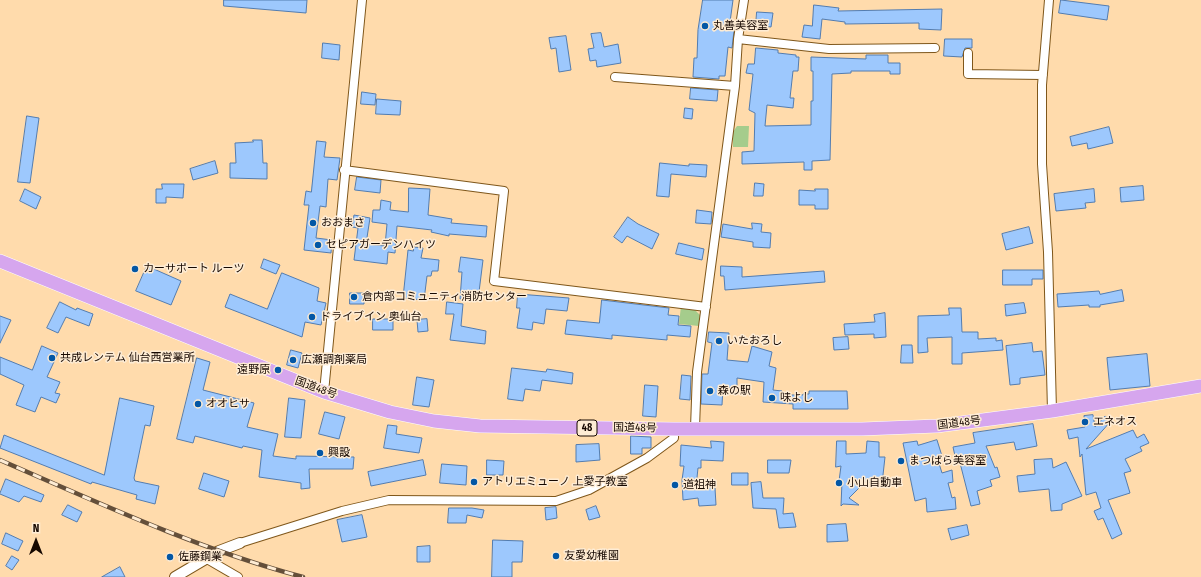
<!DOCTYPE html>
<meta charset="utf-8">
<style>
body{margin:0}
#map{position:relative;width:1201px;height:577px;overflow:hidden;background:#ffdbac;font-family:"Fira Sans Condensed",sans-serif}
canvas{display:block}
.north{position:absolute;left:16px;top:521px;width:40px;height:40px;-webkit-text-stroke:3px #feecd4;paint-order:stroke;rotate:0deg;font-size:11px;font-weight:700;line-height:16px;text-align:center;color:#160800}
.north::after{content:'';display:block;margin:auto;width:14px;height:18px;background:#160800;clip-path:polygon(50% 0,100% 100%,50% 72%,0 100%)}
</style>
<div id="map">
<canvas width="1201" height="577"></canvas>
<div class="north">N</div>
</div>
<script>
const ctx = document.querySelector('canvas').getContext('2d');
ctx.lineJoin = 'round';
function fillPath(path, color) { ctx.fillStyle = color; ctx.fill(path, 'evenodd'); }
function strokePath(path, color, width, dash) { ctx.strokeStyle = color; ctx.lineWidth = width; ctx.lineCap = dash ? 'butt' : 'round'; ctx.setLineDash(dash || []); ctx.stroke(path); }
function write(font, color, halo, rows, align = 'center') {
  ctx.font = font + ' "Fira Sans Condensed","Noto Sans JP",sans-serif'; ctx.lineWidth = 3; ctx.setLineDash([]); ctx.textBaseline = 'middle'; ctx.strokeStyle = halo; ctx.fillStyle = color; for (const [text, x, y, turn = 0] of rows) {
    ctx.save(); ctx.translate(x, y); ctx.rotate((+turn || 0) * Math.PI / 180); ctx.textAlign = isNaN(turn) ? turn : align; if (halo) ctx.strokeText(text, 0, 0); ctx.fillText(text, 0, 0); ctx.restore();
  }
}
fillPath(new Path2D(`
 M 737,126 L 749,126 L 748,147 L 733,147 L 733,132 Z
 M 681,306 L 693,308 L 700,315 L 699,326 L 679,324 Z`), '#a5cc8c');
const building = new Path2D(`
 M 224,0 L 307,0 L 306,13 L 224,6 Z
 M 703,0 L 733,0 L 730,22 L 735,22 L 732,48 L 728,47 L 725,76 L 719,76 L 719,79 L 693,77 L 694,58 L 697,58 L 698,30 Z
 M 1061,0 L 1109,6 L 1107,20 L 1059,13 Z
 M 814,5 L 839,8 L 838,11 L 942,9 L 941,30 L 919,29 L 919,23 L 845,24 L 845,22 L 822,19 L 820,39 L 802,37 L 804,25 L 812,26 Z
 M 757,12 L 773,13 L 771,27 L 756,25 Z
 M 601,33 L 604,47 L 618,44 L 621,63 L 597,67 L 596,60 L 590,61 L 588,49 L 594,48 L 591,34 Z
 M 566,36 L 571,70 L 559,72 L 556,48 L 551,49 L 549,38 Z
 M 945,39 L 972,39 L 972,48 L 965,48 L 962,57 L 944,56 Z
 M 323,43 L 340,45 L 339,60 L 322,58 Z
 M 756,48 L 778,50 L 778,53 L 796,55 L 796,57 L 799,57 L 798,71 L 793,71 L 790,98 L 794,98 L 793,108 L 767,105 L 765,126 L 811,125 L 811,101 L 813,101 L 813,71 L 811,71 L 811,57 L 866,59 L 866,55 L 888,55 L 888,63 L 900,63 L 900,74 L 890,74 L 890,71 L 851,71 L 851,73 L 832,74 L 830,160 L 812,161 L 812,170 L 804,170 L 804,162 L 742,164 L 742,152 L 754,151 L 755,113 L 749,110 L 753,74 L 746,73 L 748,64 L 754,64 Z
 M 691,88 L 718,90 L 717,101 L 690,99 Z
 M 362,92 L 376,94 L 375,105 L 361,104 Z
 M 377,99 L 401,101 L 400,115 L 376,114 Z
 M 685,108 L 693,109 L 692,119 L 684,118 Z
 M 27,116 L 39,118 L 30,183 L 18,182 Z
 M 1109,127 L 1113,143 L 1088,149 L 1087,143 L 1072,146 L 1070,137 Z
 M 253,140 L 262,140 L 263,163 L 267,163 L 267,179 L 230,178 L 230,163 L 236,163 L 235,143 L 253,142 Z
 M 317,141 L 326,142 L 324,157 L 340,158 L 337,180 L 328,179 L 326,207 L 320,206 L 316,238 L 332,240 L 331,253 L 304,250 L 309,205 L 304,205 L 306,191 L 311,192 Z
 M 215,161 L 218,173 L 193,180 L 190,169 Z
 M 660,163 L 689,166 L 689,164 L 707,165 L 706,177 L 671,174 L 669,197 L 657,196 Z
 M 357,177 L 381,180 L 380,193 L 355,190 Z
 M 755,183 L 764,184 L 763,196 L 754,196 Z
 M 162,184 L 184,184 L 183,198 L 166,197 L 166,203 L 156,203 L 156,189 L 162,189 Z
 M 1143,186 L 1144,200 L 1121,202 L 1120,188 Z
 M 409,188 L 430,189 L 428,215 L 452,219 L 451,223 L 487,226 L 486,237 L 449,234 L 449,236 L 431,232 L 432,230 L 397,226 L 395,253 L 388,252 L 387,264 L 354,260 L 358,228 L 352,227 L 354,215 L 370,218 L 366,244 L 385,246 L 387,224 L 372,222 L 373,210 L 380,210 L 381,200 L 391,202 L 390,210 L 408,212 Z
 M 25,189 L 41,197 L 36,209 L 20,201 Z
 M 815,189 L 828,189 L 828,209 L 815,209 L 815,205 L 799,205 L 799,190 L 815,191 Z
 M 1094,189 L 1095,202 L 1085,203 L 1086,208 L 1056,211 L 1054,194 Z
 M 697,210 L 712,212 L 711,224 L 696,223 Z
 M 628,217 L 638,224 L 659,234 L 652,249 L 627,236 L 622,243 L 614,237 Z
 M 752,223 L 762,224 L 761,232 L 771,233 L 770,248 L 753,247 L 753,242 L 721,237 L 723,224 L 752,229 Z
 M 1029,227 L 1033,243 L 1006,250 L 1002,234 Z
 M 679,243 L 704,249 L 702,260 L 676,254 Z
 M 414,247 L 423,248 L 421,258 L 439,260 L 438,271 L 432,271 L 431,276 L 427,276 L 424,300 L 403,298 L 408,250 L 413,251 Z
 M 461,257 L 483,260 L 478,300 L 460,299 L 462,272 L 459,272 Z
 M 264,259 L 280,265 L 276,274 L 261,268 Z
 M 147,266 L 181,281 L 171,305 L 136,291 Z
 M 721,266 L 742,267 L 742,277 L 824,271 L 825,282 L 725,290 L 724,276 L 721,276 Z
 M 1003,270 L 1043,270 L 1043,279 L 1032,279 L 1032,285 L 1003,285 Z
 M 282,273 L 319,288 L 317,301 L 326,303 L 321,325 L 305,322 L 302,337 L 225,307 L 230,294 L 267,309 Z
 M 1122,290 L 1124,301 L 1100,305 L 1100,307 L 1089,307 L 1089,305 L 1058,307 L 1057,294 L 1099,291 L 1100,294 Z
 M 350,293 L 364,293 L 364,304 L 350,304 Z
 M 518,294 L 569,298 L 567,311 L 546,309 L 544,324 L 533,322 L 532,330 L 517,328 L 520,308 L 517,308 Z
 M 602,300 L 669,308 L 668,315 L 679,316 L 678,325 L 691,326 L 690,337 L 667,335 L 667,340 L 612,335 L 612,339 L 565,334 L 567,320 L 599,323 Z
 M 60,302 L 76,310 L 77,308 L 93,314 L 89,326 L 66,317 L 58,333 L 47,328 Z
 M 447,302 L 463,304 L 461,326 L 486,331 L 485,344 L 450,340 L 454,314 L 446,314 Z
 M 1024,303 L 1026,313 L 1006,316 L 1005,305 Z
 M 949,308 L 961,308 L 962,332 L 978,332 L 978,339 L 996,338 L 996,341 L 1002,340 L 1003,350 L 962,353 L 962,364 L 952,364 L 952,337 L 927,338 L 928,352 L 918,353 L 918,316 L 949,315 Z
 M 885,313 L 886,337 L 874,338 L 874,334 L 845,335 L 844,324 L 875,322 L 874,315 Z
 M 0,316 L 11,320 L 0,343 Z
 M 373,319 L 393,319 L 393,330 L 373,330 Z
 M 427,319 L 428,331 L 418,332 L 417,320 Z
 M 709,332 L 729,333 L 727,360 L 748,362 L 752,346 L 772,352 L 769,366 L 776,368 L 773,390 L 782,391 L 782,395 L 803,395 L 803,394 L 809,394 L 809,391 L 847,391 L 848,409 L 793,409 L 793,404 L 763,402 L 764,382 L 737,378 L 737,388 L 723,387 L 722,405 L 701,404 L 702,374 L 708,374 L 712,343 L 708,342 Z
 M 848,337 L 849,349 L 834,350 L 833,338 Z
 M 1032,343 L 1033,352 L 1042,351 L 1045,375 L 1020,378 L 1020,384 L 1010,385 L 1006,346 Z
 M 902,345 L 912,345 L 913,363 L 901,363 Z
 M 42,346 L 58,353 L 47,377 L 60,382 L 55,393 L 60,394 L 56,403 L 41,397 L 35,412 L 16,405 L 24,385 L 0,374 L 0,357 L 32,370 Z
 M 291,350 L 302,353 L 298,368 L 287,365 Z
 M 1147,354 L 1150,386 L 1110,390 L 1107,358 Z
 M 197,358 L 210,362 L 203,390 L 254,403 L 247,427 L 278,434 L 273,456 L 296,459 L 296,456 L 354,457 L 353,469 L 309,469 L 310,488 L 301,489 L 301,483 L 259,477 L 262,450 L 243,446 L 242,448 L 195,436 L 193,443 L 177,439 Z
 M 512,368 L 546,372 L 547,369 L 573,373 L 572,384 L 542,380 L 540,391 L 525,389 L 523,401 L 508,399 Z
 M 682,375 L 691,376 L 690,400 L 680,399 Z
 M 417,377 L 434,380 L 429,407 L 413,405 Z
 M 645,385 L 658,386 L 656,417 L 643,416 Z
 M 120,398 L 154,406 L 150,426 L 145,425 L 134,478 L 135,481 L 159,486 L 155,504 L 136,499 L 137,495 L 92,482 L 91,484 L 0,448 L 4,435 L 104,475 Z
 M 289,398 L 305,400 L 301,438 L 285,437 Z
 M 325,412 L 345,417 L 339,439 L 319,434 Z
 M 1093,415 L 1095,427 L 1105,416 L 1111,421 L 1086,449 L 1133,430 L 1137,438 L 1144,434 L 1149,443 L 1140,447 L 1142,451 L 1125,459 L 1131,471 L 1124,473 L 1130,493 L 1108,500 L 1122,534 L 1112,539 L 1103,518 L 1098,520 L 1094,511 L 1101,508 L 1096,492 L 1086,495 L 1082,454 L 1080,457 L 1078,437 L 1069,439 L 1067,430 L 1085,427 L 1084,416 Z
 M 1033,424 L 1037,446 L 1016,450 L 1014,442 L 986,446 L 995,468 L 997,467 L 1000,477 L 990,480 L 992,486 L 977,491 L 980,504 L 971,506 L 958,455 L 955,456 L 953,447 L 975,443 L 973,433 Z
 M 388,425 L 397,426 L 396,434 L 422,438 L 419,453 L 384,448 Z
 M 631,436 L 651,437 L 651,448 L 642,448 L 642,454 L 631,454 Z
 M 937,440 L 942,456 L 937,457 L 942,473 L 952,470 L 953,482 L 948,483 L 952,498 L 955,497 L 956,509 L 927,512 L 926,498 L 915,501 L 903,443 L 917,441 L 918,445 Z
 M 711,441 L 724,442 L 723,461 L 701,460 L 701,468 L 698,468 L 696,487 L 715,488 L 716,505 L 699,506 L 698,498 L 683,500 L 682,480 L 684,466 L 680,466 L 681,445 L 711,448 Z
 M 837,441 L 846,441 L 846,454 L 866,453 L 867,441 L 879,442 L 879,457 L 885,457 L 882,484 L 865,482 L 849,498 L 859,505 L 843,504 L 841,506 L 842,481 L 839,481 L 841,466 L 836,467 Z
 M 599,444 L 600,460 L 576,462 L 576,445 Z
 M 1052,459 L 1053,468 L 1066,462 L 1082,496 L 1062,504 L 1062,510 L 1051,511 L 1049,489 L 1019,492 L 1017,476 L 1035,474 L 1034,460 Z
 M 423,460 L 426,475 L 371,486 L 368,472 Z
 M 487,460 L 504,461 L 503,475 L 487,475 Z
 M 768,460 L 791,460 L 789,473 L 768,473 Z
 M 442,464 L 467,466 L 466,485 L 440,483 Z
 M 204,473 L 229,481 L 224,497 L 199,489 Z
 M 732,473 L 748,473 L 748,485 L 732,485 Z
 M 6,479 L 44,495 L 41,502 L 24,496 L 19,502 L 0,494 Z
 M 761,482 L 763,498 L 784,498 L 783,514 L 793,513 L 796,527 L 779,528 L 776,509 L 753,508 L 751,483 Z
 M 68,505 L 82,512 L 77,522 L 62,515 Z
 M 596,506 L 600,517 L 589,520 L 586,510 Z
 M 556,507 L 557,518 L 546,520 L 545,508 Z
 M 449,508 L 472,508 L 484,510 L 482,518 L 467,515 L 466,523 L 448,523 Z
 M 362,515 L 367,537 L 342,542 L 337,520 Z
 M 846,524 L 848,541 L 827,542 L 827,525 Z
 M 967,525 L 969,535 L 951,540 L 948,529 Z
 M 6,533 L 23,541 L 18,551 L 2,544 Z
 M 493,540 L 523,541 L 522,562 L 512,562 L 512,577 L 492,577 Z
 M 430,546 L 430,562 L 417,562 L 417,547 Z
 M 12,556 L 19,560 L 12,570 L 6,566 Z
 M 120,567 L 125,577 L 102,577 Z`);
fillPath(building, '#9dc8fd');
strokePath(building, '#537caf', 1);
const minor = new Path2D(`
 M 1049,0 L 1042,85 L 1042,164 L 1048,252 L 1052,411
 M 738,39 L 829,49 L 935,48
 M 968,53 L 968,74 L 1043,75
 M 615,77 L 735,86
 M 344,170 L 504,191 L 494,281 L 706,307
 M 324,392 L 362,0
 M 695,428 L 697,372 L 735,86 L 738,39 L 744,0
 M 240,543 L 342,511 L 389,500 L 556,501 L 589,490 L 647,458 L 674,438 L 674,429
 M 207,559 L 238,577`);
const tertiary = new Path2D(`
 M 175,577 L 219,551 L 240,543`);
const trunk = new Path2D(`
 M 0,261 L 324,392 L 390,412 L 434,421 L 480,426 L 674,429 L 862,429 L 937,426 L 1052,411 L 1201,386`);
strokePath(minor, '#7f571b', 10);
strokePath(tertiary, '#7f571b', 12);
strokePath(trunk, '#fff', 14);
strokePath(minor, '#fff', 8);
strokePath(tertiary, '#fff', 10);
strokePath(trunk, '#d6a6ee', 13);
const rail = new Path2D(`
 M 0,460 C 99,503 198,549 303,577`);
strokePath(rail, '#644f3a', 4.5);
strokePath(rail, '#feecd4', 3, [9]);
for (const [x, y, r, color] of [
 [705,26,4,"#0357a5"],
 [313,223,4,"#0357a5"],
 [318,245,4,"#0357a5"],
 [135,269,4,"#0357a5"],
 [354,297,4,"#0357a5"],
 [312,317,4,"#0357a5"],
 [719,341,4,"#0357a5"],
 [52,358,4,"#0357a5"],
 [293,360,4,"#0357a5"],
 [278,370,4,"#0357a5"],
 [710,391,4,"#0357a5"],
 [772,398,4,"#0357a5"],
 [198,404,4,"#0357a5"],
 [1085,422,4,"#0357a5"],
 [320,453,4,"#0357a5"],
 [901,461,4,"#0357a5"],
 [474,482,4,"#0357a5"],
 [839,483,4,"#0357a5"],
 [675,485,4,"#0357a5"],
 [556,556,4,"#0357a5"],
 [170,557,4,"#0357a5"]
]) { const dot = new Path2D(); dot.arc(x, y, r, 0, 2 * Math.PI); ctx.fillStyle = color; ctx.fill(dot); strokePath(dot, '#feecd4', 1.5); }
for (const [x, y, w] of [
 [587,428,20]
]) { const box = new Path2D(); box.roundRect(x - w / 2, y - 8, w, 16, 3); ctx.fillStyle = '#feecd4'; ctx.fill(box); strokePath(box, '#160800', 1); }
write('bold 10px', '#160800', null, [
 ["48",587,428]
]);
write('11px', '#160800', '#feecd4', [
 ["丸善美容室",713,26],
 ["おおまさ",321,223],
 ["セピアガーデンハイツ",326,245],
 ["カーサポート ルーツ",143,269],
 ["倉内部コミュニティ消防センター",362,297],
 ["ドライブイン 奥仙台",320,317],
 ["いたおろし",727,341],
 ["共成レンテム 仙台西営業所",60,358],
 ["広瀬調剤薬局",301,360],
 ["遠野原",270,370,"right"],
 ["森の駅",718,391],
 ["味よし",780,398],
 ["オオヒサ",206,404],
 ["エネオス",1093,422],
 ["興設",328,453],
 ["まつばら美容室",909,461],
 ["アトリエミューノ 上愛子教室",482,482],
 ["小山自動車",847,483],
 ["道祖神",683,485],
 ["友愛幼稚園",564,556],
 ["佐藤鋼業",178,557]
], 'left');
write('11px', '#160800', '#feecd4', [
 ["国道48号",316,388,20],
 ["国道48号",959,423,-7],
 ["国道48号",635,428,1]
]);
</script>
